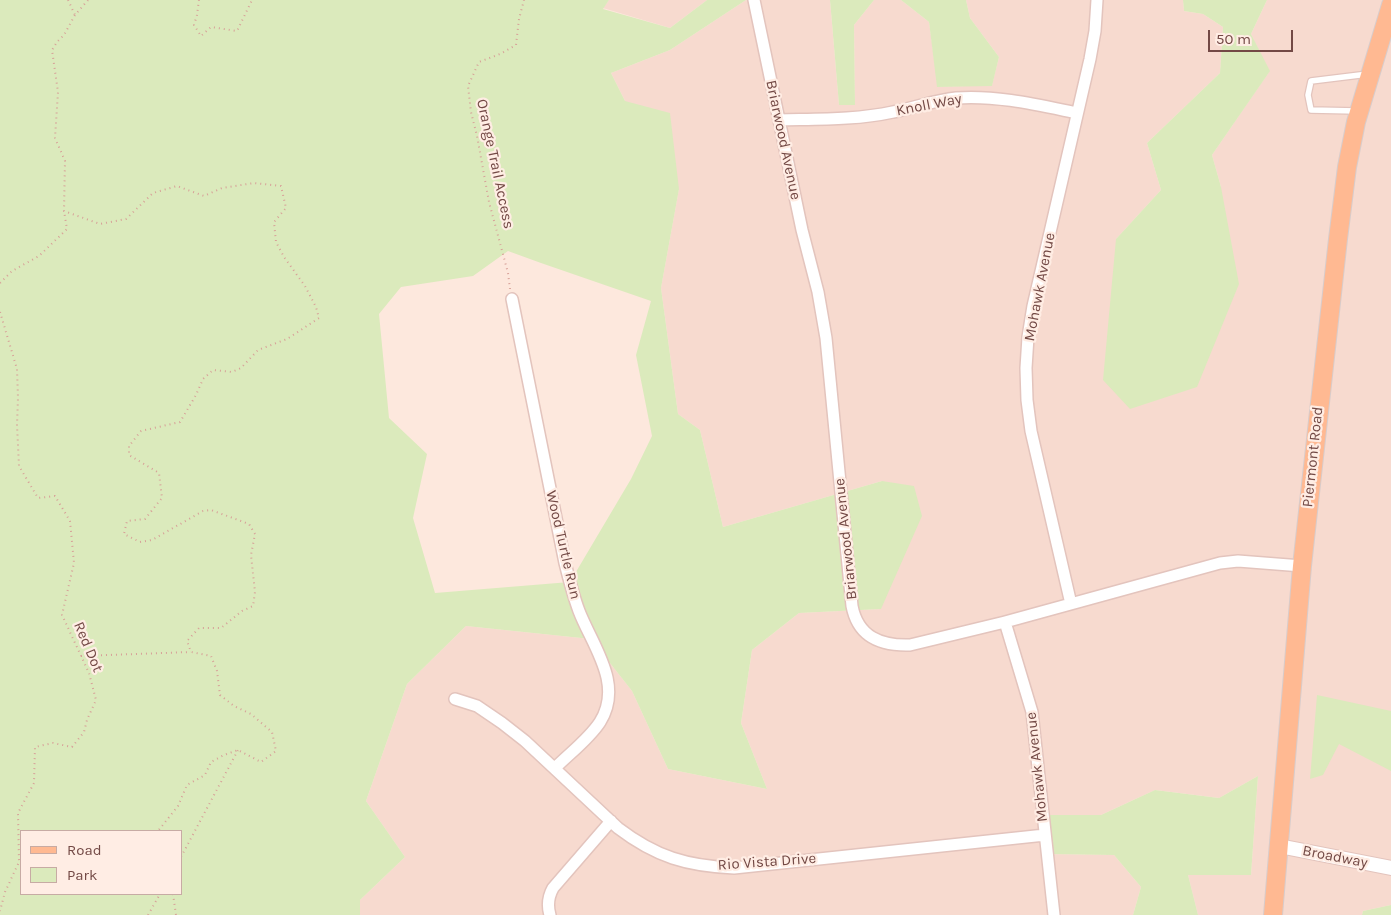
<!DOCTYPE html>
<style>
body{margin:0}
#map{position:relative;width:1391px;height:915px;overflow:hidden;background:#fde8dd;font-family:Karla,sans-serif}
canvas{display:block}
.legend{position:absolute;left:20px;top:830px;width:162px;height:65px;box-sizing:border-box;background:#ffede4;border:1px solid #c7aba4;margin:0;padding:6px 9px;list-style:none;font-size:15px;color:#734945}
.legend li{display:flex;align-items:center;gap:10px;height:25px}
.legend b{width:25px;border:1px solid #c7aba4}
.scale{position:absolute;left:1208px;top:30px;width:85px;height:22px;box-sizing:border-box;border:2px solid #734945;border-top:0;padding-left:6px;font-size:15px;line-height:18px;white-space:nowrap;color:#734945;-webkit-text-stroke:4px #ffede4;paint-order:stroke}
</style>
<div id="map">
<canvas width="1391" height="915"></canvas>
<ul class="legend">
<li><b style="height:6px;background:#ffb992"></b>Road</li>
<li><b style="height:14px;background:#dbeabc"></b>Park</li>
</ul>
<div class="scale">50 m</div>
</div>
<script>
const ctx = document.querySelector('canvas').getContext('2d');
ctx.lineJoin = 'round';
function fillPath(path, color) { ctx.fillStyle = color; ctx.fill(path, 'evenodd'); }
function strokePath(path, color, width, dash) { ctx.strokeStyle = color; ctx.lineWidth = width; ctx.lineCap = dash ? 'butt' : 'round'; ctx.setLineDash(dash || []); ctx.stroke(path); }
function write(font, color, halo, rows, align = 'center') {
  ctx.font = font + ' Karla,sans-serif'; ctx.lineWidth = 4.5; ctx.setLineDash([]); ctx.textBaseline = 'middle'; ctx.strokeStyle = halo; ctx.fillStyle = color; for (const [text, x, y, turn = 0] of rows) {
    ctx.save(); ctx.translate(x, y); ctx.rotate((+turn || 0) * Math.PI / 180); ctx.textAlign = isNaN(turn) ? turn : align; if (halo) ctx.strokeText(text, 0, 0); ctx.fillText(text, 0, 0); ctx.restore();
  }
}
fillPath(new Path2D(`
 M 609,0 L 707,0 L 670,28 L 603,8 Z
 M 746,0 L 830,0 L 839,105 L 855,105 L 854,25 L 874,0 L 901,0 L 929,22 L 938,87 L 992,85 L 999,57 L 970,18 L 966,0 L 1183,0 L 1184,11 L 1203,14 L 1223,27 L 1220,73 L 1147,143 L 1161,190 L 1116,239 L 1221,187 L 1212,155 L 1269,72 L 1251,34 L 1267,0 L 1391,0 L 1391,905 L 1363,911 L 1362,915 L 1198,915 L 1188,875 L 1251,875 L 1258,776 L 1219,798 L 1155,790 L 1101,815 L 1040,815 L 1045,854 L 1114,855 L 1141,887 L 1133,915 L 360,915 L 360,900 L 405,857 L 366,801 L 407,684 L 466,626 L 591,639 L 632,691 L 668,769 L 767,789 L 741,723 L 752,650 L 799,613 L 881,609 L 882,481 L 723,527 L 700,430 L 678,414 L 661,288 L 679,189 L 625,101 L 611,73 L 670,50 Z`), '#f7dacf');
fillPath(new Path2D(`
 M 0,0 L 609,0 L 603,9 L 670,28 L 707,0 L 746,0 L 670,50 L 611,73 L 625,101 L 670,113 L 679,189 L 661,288 L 678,414 L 700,430 L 723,527 L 882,481 L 914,486 L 922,516 L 881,609 L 799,613 L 752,650 L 741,723 L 767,789 L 668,769 L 632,691 L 591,639 L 466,626 L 407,684 L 366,801 L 405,857 L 360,900 L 360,915 L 0,915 ZM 508,251 L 541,263 L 651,301 L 636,355 L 652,436 L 631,479 L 570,582 L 435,593 L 413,518 L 427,454 L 389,418 L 379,314 L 401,287 L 473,276 ZM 21,831 L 181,831 L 181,894 L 21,894 Z
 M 830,0 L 874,0 L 854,25 L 855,105 L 839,105 Z
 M 901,0 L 966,0 L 970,18 L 999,57 L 992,86 L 937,87 L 929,22 Z
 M 1183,0 L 1267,0 L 1251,34 L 1270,71 L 1212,155 L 1221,187 L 1239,284 L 1197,387 L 1130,409 L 1103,380 L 1116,239 L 1161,190 L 1147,143 L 1220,73 L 1223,27 L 1203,14 L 1184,11 Z
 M 1317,695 L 1391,711 L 1391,771 L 1339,744 L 1323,775 L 1310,779 Z
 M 1258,776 L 1251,875 L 1188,875 L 1198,915 L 1133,915 L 1141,887 L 1114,855 L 1044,854 L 1040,815 L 1101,815 L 1155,790 L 1219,798 Z
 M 1391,905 L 1391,915 L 1362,915 L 1363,911 Z`), '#dbeabc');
const service = new Path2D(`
 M 1357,111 L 1311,110 L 1308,95 L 1311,81 L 1368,74`);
const minor = new Path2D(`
 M 754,0 L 802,230 L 818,292 L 826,338 L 852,606 C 858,637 881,646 910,645 L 1005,622 L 1220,563 L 1238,561 L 1302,566
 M 779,120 C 817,119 856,120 893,112 C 914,108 935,100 956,98 C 997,95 1038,105 1077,113
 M 512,299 L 565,563 C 569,579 573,595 579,611 C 592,645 624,684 600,722 C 589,739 570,753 555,768
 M 1071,604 L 1031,431 L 1027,400 L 1026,368 L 1028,337 L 1033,306 L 1090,59 L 1095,31 L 1097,0
 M 1005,622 L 1032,712 L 1054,915
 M 455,699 L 477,706 L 502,723 L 525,741 L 618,828 C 656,857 687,866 734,868 L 1045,835
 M 550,915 C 547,905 548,897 553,888 L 611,821`);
const tertiary = new Path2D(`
 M 1279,846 L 1391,868`);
const primary = new Path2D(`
 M 1273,915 L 1302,566 L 1338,239 L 1347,167 L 1356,122 L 1391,5`);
strokePath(service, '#e3c4bd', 8);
strokePath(minor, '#e3c4bd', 14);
strokePath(tertiary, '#e3c4bd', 16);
strokePath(primary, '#d8cccb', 20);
strokePath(new Path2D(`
 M 68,0 L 75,15
 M 88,0 L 75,15 L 64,35 L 57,42 L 52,50 L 58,92 L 55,138 L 65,161 L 64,211 L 100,224 L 126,219 L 153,193 L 177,186 L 204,196 L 222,188 L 254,183 L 281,186 L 286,208 L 274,222 L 276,242 L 284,257 L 305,286 L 316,307 L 319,318 L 287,339 L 258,350 L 241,368 L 232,372 L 213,370 L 203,379 L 196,395 L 180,422 L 141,431 L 129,446 L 129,455 L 159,473 L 162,498 L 145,519 L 127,521 L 124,534 L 140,542 L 152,540 L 203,511 L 211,510 L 249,524 L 255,534 L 251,555 L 255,592 L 253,606 L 242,611 L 221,628 L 199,628 L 187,641 L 191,652 L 211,656 L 217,671 L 220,695 L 234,706 L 251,714 L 272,732 L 276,751 L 261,762 L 238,750 L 224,755 L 211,762 L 205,775 L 187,785 L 178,806 L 158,831
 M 199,0 L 197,15 L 194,25 L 201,36 L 211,27 L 237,31 L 252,0
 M 0,283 L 12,271 L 39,256 L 67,229 L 64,211
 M 510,289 L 508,273 L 489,202 L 477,136 L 471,112 L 468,86 L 479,62 L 500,54 L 516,45 L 519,19 L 524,0
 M 0,312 L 17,369 L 18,398 L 17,425 L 19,466 L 38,498 L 55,496 L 70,521 L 74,563 L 62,615 L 89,673 L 96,700 L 87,720 L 84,732 L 72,747 L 53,743 L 35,747 L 34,783 L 18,813 L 19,862 L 5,892 L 0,911
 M 81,656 L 191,652
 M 181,857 L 238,750
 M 173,894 L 176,915
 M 148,915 L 160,894`), '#d7a098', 2, [1, 4]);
strokePath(service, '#fff', 5.5);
strokePath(minor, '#fff', 11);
strokePath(tertiary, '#fff', 14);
strokePath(primary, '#ffb992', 18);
write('15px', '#734945', '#ffede4', [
 ["Knoll Way",929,105,-11],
 ["Briarwood Avenue",783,140,78],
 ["Orange Trail Access",495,164,78],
 ["Mohawk Avenue",1040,287,-79],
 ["Piermont Road",1313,457,-84],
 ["Briarwood Avenue",846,539,-96],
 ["Wood Turtle Run",563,545,77],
 ["Red Dot",88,647,67],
 ["Mohawk Avenue",1037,767,-96],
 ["Broadway",1335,857,11],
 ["Rio Vista Drive",767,862,-4]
]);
</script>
